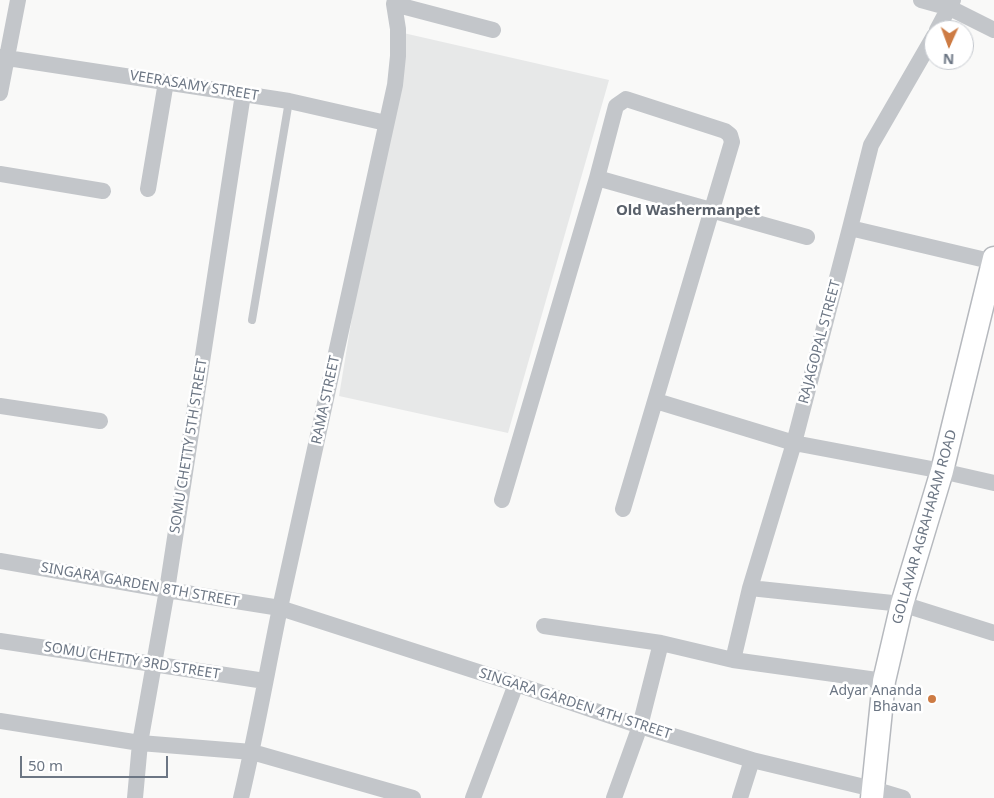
<!DOCTYPE html>
<style>
body{margin:0}
#map{position:relative;width:994px;height:798px;overflow:hidden;background:#f9f9f8;font-family:"Noto Sans",sans-serif}
canvas{display:block}
.north{position:absolute;left:924px;top:20px;width:50px;height:50px;box-sizing:border-box;background:#fff;border:1px solid #c4c8ce;border-radius:50%;rotate:182deg;font-size:14px;font-weight:700;line-height:20px;text-align:center;color:#6c7684}
.north::after{content:'';display:block;margin:auto;width:18px;height:22px;background:#cd7b43;clip-path:polygon(50% 0,100% 100%,50% 72%,0 100%)}
.scale{position:absolute;left:20px;top:756px;width:148px;height:22px;box-sizing:border-box;border:2px solid #6c7684;border-top:0;padding-left:6px;font-size:15px;line-height:18px;white-space:nowrap;color:#6c7684;-webkit-text-stroke:4px #fff;paint-order:stroke}
</style>
<div id="map">
<canvas width="994" height="798"></canvas>
<div class="north">N</div>
<div class="scale">50 m</div>
</div>
<script>
const ctx = document.querySelector('canvas').getContext('2d');
ctx.lineJoin = 'round';
function fillPath(path, color) { ctx.fillStyle = color; ctx.fill(path, 'evenodd'); }
function strokePath(path, color, width, dash) { ctx.strokeStyle = color; ctx.lineWidth = width; ctx.lineCap = dash ? 'butt' : 'round'; ctx.setLineDash(dash || []); ctx.stroke(path); }
function write(font, color, halo, rows, align = 'center') {
  ctx.font = font + ' "Noto Sans",sans-serif'; ctx.lineWidth = 5; ctx.setLineDash([]); ctx.textBaseline = 'middle'; ctx.strokeStyle = halo; ctx.fillStyle = color; for (const [text, x, y, turn = 0] of rows) {
    ctx.save(); ctx.translate(x, y); ctx.rotate((+turn || 0) * Math.PI / 180); ctx.textAlign = isNaN(turn) ? turn : align; if (halo) ctx.strokeText(text, 0, 0); ctx.fillText(text, 0, 0); ctx.restore();
  }
}
fillPath(new Path2D(`
 M 399,32 L 609,80 L 508,433 L 339,396 Z`), '#e7e8e8');
const secondary = new Path2D(`
 M 872,798 L 884,681 L 902,604 L 942,471 L 994,258`);
strokePath(secondary, '#b6b9be', 25);
strokePath(new Path2D(`
 M 252,320 L 289,101`), '#c3c6ca', 8);
strokePath(new Path2D(`
 M 921,0 L 950,8 L 994,30
 M 394,4 L 493,30
 M 937,30 L 953,0
 M 0,57 L 289,101 L 386,123
 M 0,93 L 18,0
 M 0,174 L 103,191
 M 597,178 L 807,237
 M 148,189 L 166,82
 M 850,228 L 994,262
 M 656,401 L 794,443 L 937,470 L 994,483
 M 0,406 L 100,421
 M 502,500 L 597,178 L 616,106 L 626,99 L 725,131 L 730,135 L 732,142 L 623,509
 M 0,561 L 167,590 L 280,608 L 516,684 L 640,726 L 752,760 L 873,789 L 903,798
 M 750,588 L 902,604 L 994,633
 M 544,626 L 661,643 L 733,660 L 884,681
 M 0,641 L 265,681
 M 733,660 L 750,588 L 794,443 L 850,228 L 871,145 L 934,36
 M 0,721 L 140,743 L 252,752 L 413,798
 M 135,798 L 140,743 L 167,590 L 243,94
 M 241,798 C 256,735 267,671 280,608 L 395,85 L 398,56 L 398,29 L 394,4 L 395,0
 M 473,798 L 516,684
 M 614,798 L 640,726 L 661,643
 M 740,798 L 752,760`), '#c3c6ca', 16);
strokePath(secondary, '#fff', 22);
for (const [x, y, r, color] of [
 [932,699,5,"#cd7b43"]
]) { const dot = new Path2D(); dot.arc(x, y, r, 0, 2 * Math.PI); ctx.fillStyle = color; ctx.fill(dot); strokePath(dot, '#fff', 2); }
write('14px', '#6c7684', '#fff', [
 ["VEERASAMY STREET",194,86,9],
 ["RAJAGOPAL STREET",820,342,-75],
 ["RAMA STREET",326,400,-78],
 ["SOMU CHETTY 5TH STREET",189,446,-81],
 ["GOLLAVAR AGRAHARAM ROAD",925,527,-74],
 ["SINGARA GARDEN 8TH STREET",140,585,10],
 ["SOMU CHETTY 3RD STREET",132,661,9],
 ["SINGARA GARDEN 4TH STREET",575,704,18]
]);
write('14px', '#6c7684', '#fff', [
 ["Adyar Ananda",922,691],
 ["Bhavan",922,707]
], 'right');
write('bold 15px', '#59606a', '#fff', [
 ["Old Washermanpet",688,211]
]);
</script>
